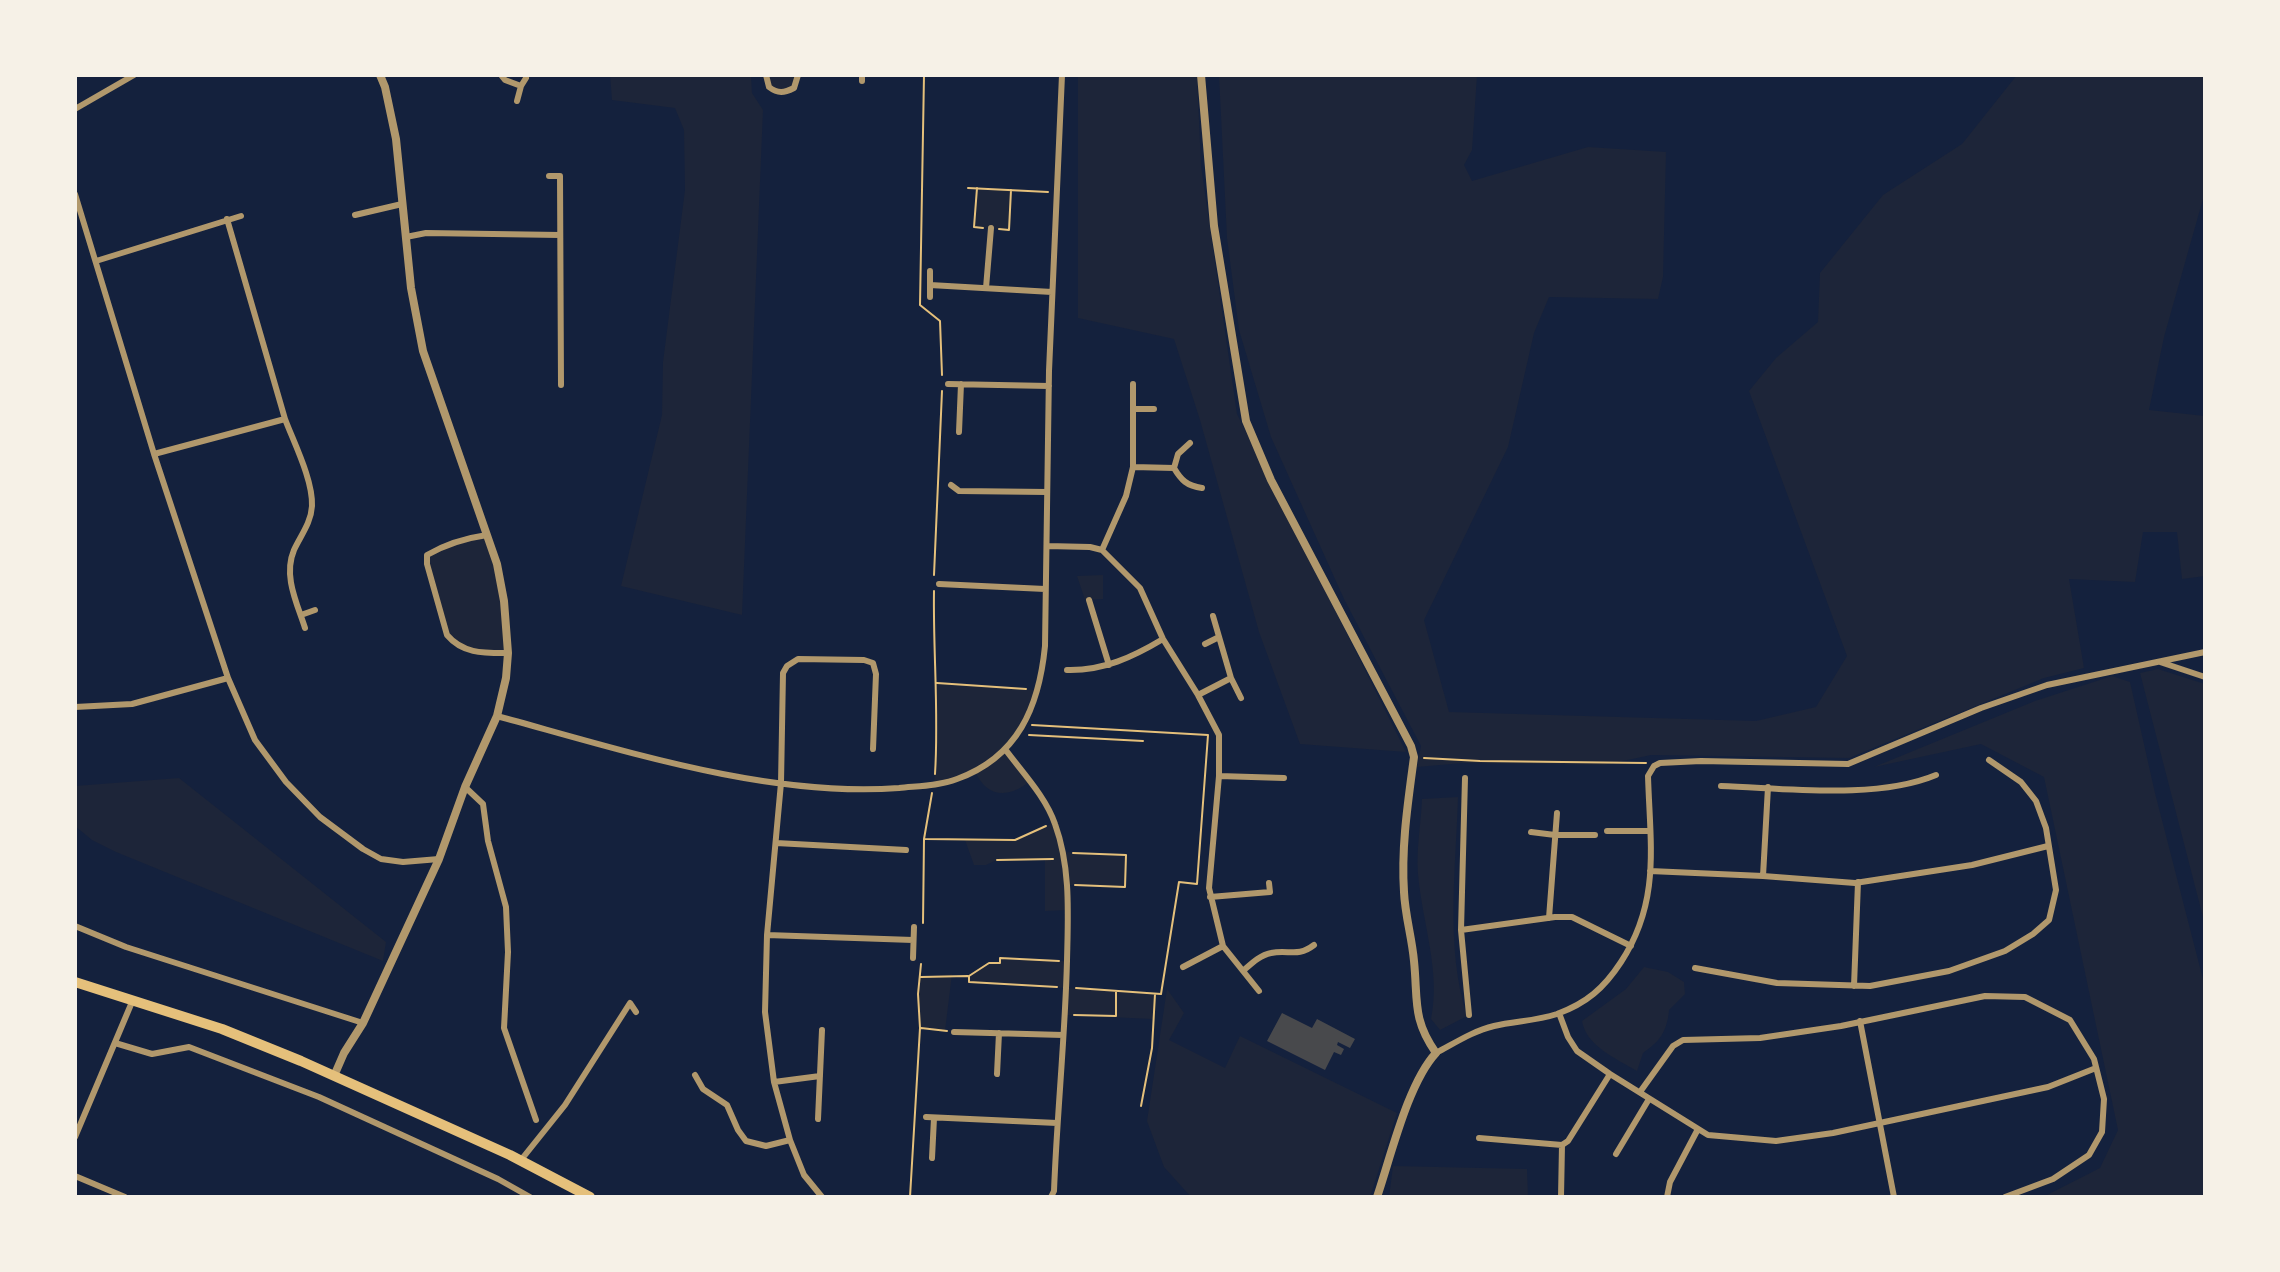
<!DOCTYPE html>
<style>
body{margin:0}
#map{position:relative;width:2280px;height:1272px;overflow:hidden;background:#14213d;font-family:"Roboto Condensed",sans-serif}
canvas{display:block}
.frame{position:absolute;inset:0;border:77px solid #f6f1e7;pointer-events:none}
</style>
<div id="map">
<canvas width="2280" height="1272"></canvas>
<div class="frame"></div>
</div>
<script>
const ctx = document.querySelector('canvas').getContext('2d');
ctx.lineJoin = 'round';
function fillPath(path, color) { ctx.fillStyle = color; ctx.fill(path, 'evenodd'); }
function strokePath(path, color, width, dash) { ctx.strokeStyle = color; ctx.lineWidth = width; ctx.lineCap = dash ? 'butt' : 'round'; ctx.setLineDash(dash || []); ctx.stroke(path); }
fillPath(new Path2D(`
 M 610,75 L 751,75 L 752,93 L 763,110 L 742,615 L 621,586 L 662,415 L 663,362 L 685,190 L 684,130 L 675,108 L 612,100 Z
 M 766,75 L 798,75 L 794,88 L 787,92 L 769,87 Z
 M 1078,75 L 1197,75 L 1201,166 L 1237,414 L 1406,752 L 1300,744 L 1259,632 L 1200,420 L 1174,339 L 1078,318 Z
 M 1219,75 L 1477,75 L 1472,150 L 1464,165 L 1472,181 L 1588,147 L 1666,152 L 1663,277 L 1658,299 L 1549,297 L 1534,333 L 1508,447 L 1424,620 L 1449,712 L 1756,721 L 1816,707 L 1847,656 L 1749,391 L 1776,358 L 1818,322 L 1820,273 L 1883,195 L 1962,144 L 2017,75 L 2205,75 L 2205,192 L 2164,337 L 2149,410 L 2205,416 L 2205,576 L 2182,579 L 2177,532 L 2143,532 L 2135,582 L 2069,579 L 2084,668 L 2044,678 L 1849,758 L 1651,755 L 1604,765 L 1463,763 L 1417,767 L 1421,746 L 1344,599 L 1271,437 L 1239,330 L 1227,238 Z
 M 977,188 L 1011,190 L 1009,230 L 974,227 Z
 M 487,535 L 497,564 L 508,653 L 475,653 L 447,635 L 427,555 L 435,550 Z
 M 1103,575 L 1103,599 L 1085,600 L 1077,576 Z
 M 2158,669 L 2205,684 L 2205,925 L 2140,673 Z
 M 2112,676 L 2130,682 L 2155,793 L 2205,987 L 2205,1197 L 2043,1197 L 2100,1168 L 2118,1130 L 2044,777 L 1981,744 L 1874,767 L 2035,701 Z
 M 935,683 L 1037,690 L 1031,709 L 1005,749 L 1029,782 C 1007,799 986,797 975,771 L 934,785 L 938,728 Z
 M 179,778 L 386,942 L 383,961 L 116,852 L 92,840 L 75,826 L 75,786 Z
 M 1458,797 C 1456,868 1445,947 1467,1016 L 1440,1030 L 1431,1019 C 1441,971 1422,922 1418,874 C 1416,850 1421,823 1422,799 Z
 M 1055,822 L 1064,852 L 1126,855 L 1125,887 L 1068,885 L 1068,910 L 1045,911 L 1045,860 L 997,860 L 986,865 L 974,865 L 965,840 L 1015,840 Z
 M 1000,958 L 1067,961 L 1067,988 L 1155,994 L 1153,1019 L 1065,1015 L 1066,988 L 969,982 L 969,976 L 989,963 L 1000,963 Z
 M 1644,967 L 1668,972 L 1684,982 L 1685,994 L 1669,1010 C 1667,1032 1660,1041 1643,1053 L 1637,1071 C 1617,1059 1586,1046 1582,1021 L 1626,989 Z
 M 952,974 L 945,1031 L 920,1028 L 918,994 L 920,977 Z
 M 1167,989 L 1184,1013 L 1169,1040 L 1225,1068 L 1240,1036 L 1397,1113 L 1370,1197 L 1191,1197 L 1164,1167 L 1147,1121 Z
 M 1393,1166 L 1527,1169 L 1528,1197 L 1389,1197 Z`), '#1d2539');
fillPath(new Path2D(`
 M 1282,1013 L 1312,1028 L 1317,1019 L 1355,1039 L 1350,1048 L 1338,1042 L 1337,1045 L 1344,1049 L 1341,1055 L 1334,1052 L 1325,1070 L 1267,1041 Z`), '#48494c');
strokePath(new Path2D(`
 M 924,75 L 920,305 L 940,321 L 942,375
 M 968,188 L 1048,192
 M 977,188 L 974,227 L 983,228
 M 999,229 L 1009,230 L 1011,190
 M 934,575 L 942,391
 M 934,591 C 933,652 939,713 935,774
 M 937,683 L 1026,689
 M 1032,725 L 1208,735 L 1197,884 L 1179,882 L 1161,994 L 1076,988
 M 1029,735 L 1143,741
 M 1424,758 L 1480,761 L 1646,763
 M 925,839 L 1015,840 L 1046,826
 M 1073,853 L 1126,855 L 1125,887 L 1075,885
 M 997,860 L 1053,859
 M 923,923 L 924,839 L 932,793
 M 921,977 L 968,976
 M 1057,987 L 969,982 L 969,976 L 989,963 L 1000,963 L 1000,958 L 1059,961
 M 1074,1015 L 1116,1016 L 1116,991
 M 921,1028 L 947,1031
 M 1141,1106 L 1152,1048 L 1155,994
 M 910,1197 L 920,1028 L 918,994 L 921,964`), '#e5c07b', 2);
strokePath(new Path2D(`
 M 501,75 L 505,80 L 521,86
 M 766,75 L 769,87 C 778,94 784,93 794,88 L 798,75
 M 862,75 L 862,81
 M 517,101 L 521,86 L 526,78
 M 75,109 L 134,75
 M 549,176 L 560,176 L 561,385
 M 75,194 L 154,454 L 228,678 L 255,740 L 286,782 L 320,817 L 363,849 L 381,859 L 403,862 L 439,859
 M 355,215 L 402,204
 M 406,237 L 426,233 L 560,235
 M 96,261 L 241,216
 M 930,271 L 930,297
 M 930,285 L 1052,292
 M 986,288 L 991,228
 M 948,384 L 1049,386
 M 1133,409 L 1154,409
 M 285,419 C 294,443 313,480 312,506 C 311,523 301,535 294,550 C 283,576 297,603 305,628
 M 959,432 L 961,384
 M 1190,443 L 1178,454 L 1174,468 C 1181,480 1187,486 1202,488
 M 154,454 L 285,419 L 227,219
 M 1133,467 L 1174,468
 M 951,485 L 959,491 L 1047,492
 M 487,535 C 466,538 446,544 427,555 L 427,564 L 447,635 C 463,654 484,653 508,653
 M 1047,546 L 1090,547 L 1102,550 L 1140,588 L 1163,639 L 1198,695 L 1219,735 L 1219,776 L 1209,888 L 1223,946 L 1259,991
 M 1102,550 L 1126,496 L 1133,467 L 1133,384
 M 939,584 L 1045,589
 M 1089,600 L 1109,665
 M 301,615 L 315,610
 M 1213,616 L 1231,678 L 1241,698
 M 1205,644 L 1219,637
 M 2160,662 L 2205,677
 M 1067,670 C 1103,671 1133,657 1163,639
 M 1198,695 L 1231,678
 M 75,707 L 132,704 L 228,678
 M 497,716 C 622,750 769,798 899,788 C 918,786 939,786 957,779 C 1018,757 1039,707 1045,646 L 1049,371 L 1062,75
 M 1005,749 C 1022,772 1046,797 1055,824 C 1071,868 1068,915 1067,961 C 1065,1038 1057,1114 1054,1191 L 1051,1197
 M 1219,776 L 1284,778
 M 1465,778 L 1461,930 L 1469,1015
 M 1721,786 C 1785,788 1876,800 1936,775
 M 465,787 L 483,804 L 488,841 L 506,907 L 508,952 L 504,1028 L 536,1120
 M 1607,831 L 1649,831
 M 1531,832 L 1555,835 L 1595,835
 M 776,843 L 906,850
 M 1650,871 L 1763,876 L 1855,883 L 1972,865 L 2048,846
 M 1763,876 L 1768,787
 M 1210,897 L 1270,892 L 1269,883
 M 1549,918 L 1557,813
 M 75,926 L 126,947 L 363,1023
 M 1461,930 L 1555,917 L 1572,917 L 1631,946
 M 767,935 L 913,940
 M 913,958 L 914,927
 M 1183,967 L 1223,946
 M 1695,968 L 1777,983 L 1870,986 L 1949,971 L 2005,951 L 2033,934 L 2049,920 L 2056,890 L 2046,828 L 2036,801 L 2021,782 L 1989,760
 M 1243,971 C 1251,964 1260,955 1271,953 C 1289,949 1297,958 1314,945
 M 1854,986 L 1858,882
 M 1559,1013 L 1568,1037 L 1577,1051 L 1610,1074 L 1708,1135 L 1776,1141 L 1833,1133 L 2048,1087 L 2096,1068
 M 1860,1021 L 1894,1197
 M 954,1032 L 1063,1035
 M 115,1043 L 152,1054 L 189,1047 L 319,1097 L 498,1179 L 530,1197
 M 1436,1053 C 1455,1043 1473,1031 1494,1026 C 1515,1021 1536,1021 1557,1014 C 1587,1003 1604,988 1621,962 C 1661,901 1650,844 1648,776 L 1654,766 L 1660,763 L 1701,761 L 1848,764 L 1981,708 L 2047,685 L 2205,652
 M 997,1074 L 999,1033
 M 695,1075 L 703,1089 L 727,1105 L 738,1130 L 746,1141 L 766,1146 L 790,1140
 M 774,1082 L 820,1076
 M 1640,1092 L 1673,1046 L 1683,1040 L 1760,1038 L 1841,1026 L 1985,996 L 2025,997 L 2070,1020 L 2094,1059 L 2104,1099 L 2102,1132 L 2089,1155 L 2053,1179 L 2005,1197
 M 926,1117 L 1057,1123
 M 818,1119 L 822,1030
 M 75,1137 L 132,1002
 M 1479,1138 L 1562,1145 L 1568,1141 L 1610,1074
 M 1616,1154 L 1649,1099
 M 932,1158 L 934,1118
 M 521,1160 L 565,1105 L 630,1003 L 636,1012
 M 75,1176 L 125,1197
 M 822,1197 L 804,1175 L 790,1140 L 774,1082 L 765,1012 L 767,935 L 781,783 L 783,673 L 787,666 L 798,659 L 864,660 L 873,663 L 876,674 L 873,749
 M 1561,1197 L 1562,1145
 M 1667,1197 L 1670,1182 L 1698,1129`), '#b1986c', 6);
strokePath(new Path2D(`
 M 1201,75 L 1214,226 L 1246,421 L 1271,480 L 1411,746 L 1414,757 C 1408,802 1401,847 1404,892 C 1405,915 1412,938 1414,961 C 1418,1000 1412,1019 1436,1053 C 1408,1083 1391,1156 1377,1197
 M 334,1076 L 344,1053 L 363,1023 L 439,859 L 465,787 L 497,716 L 506,678 L 508,653 L 504,601 L 497,564 L 423,351 L 411,288 L 396,139 L 385,87 L 380,75`), '#b1986c', 8);
strokePath(new Path2D(`
 M 75,982 L 222,1029 L 301,1061 L 510,1155 L 590,1197`), '#e5c07b', 10);
</script>
